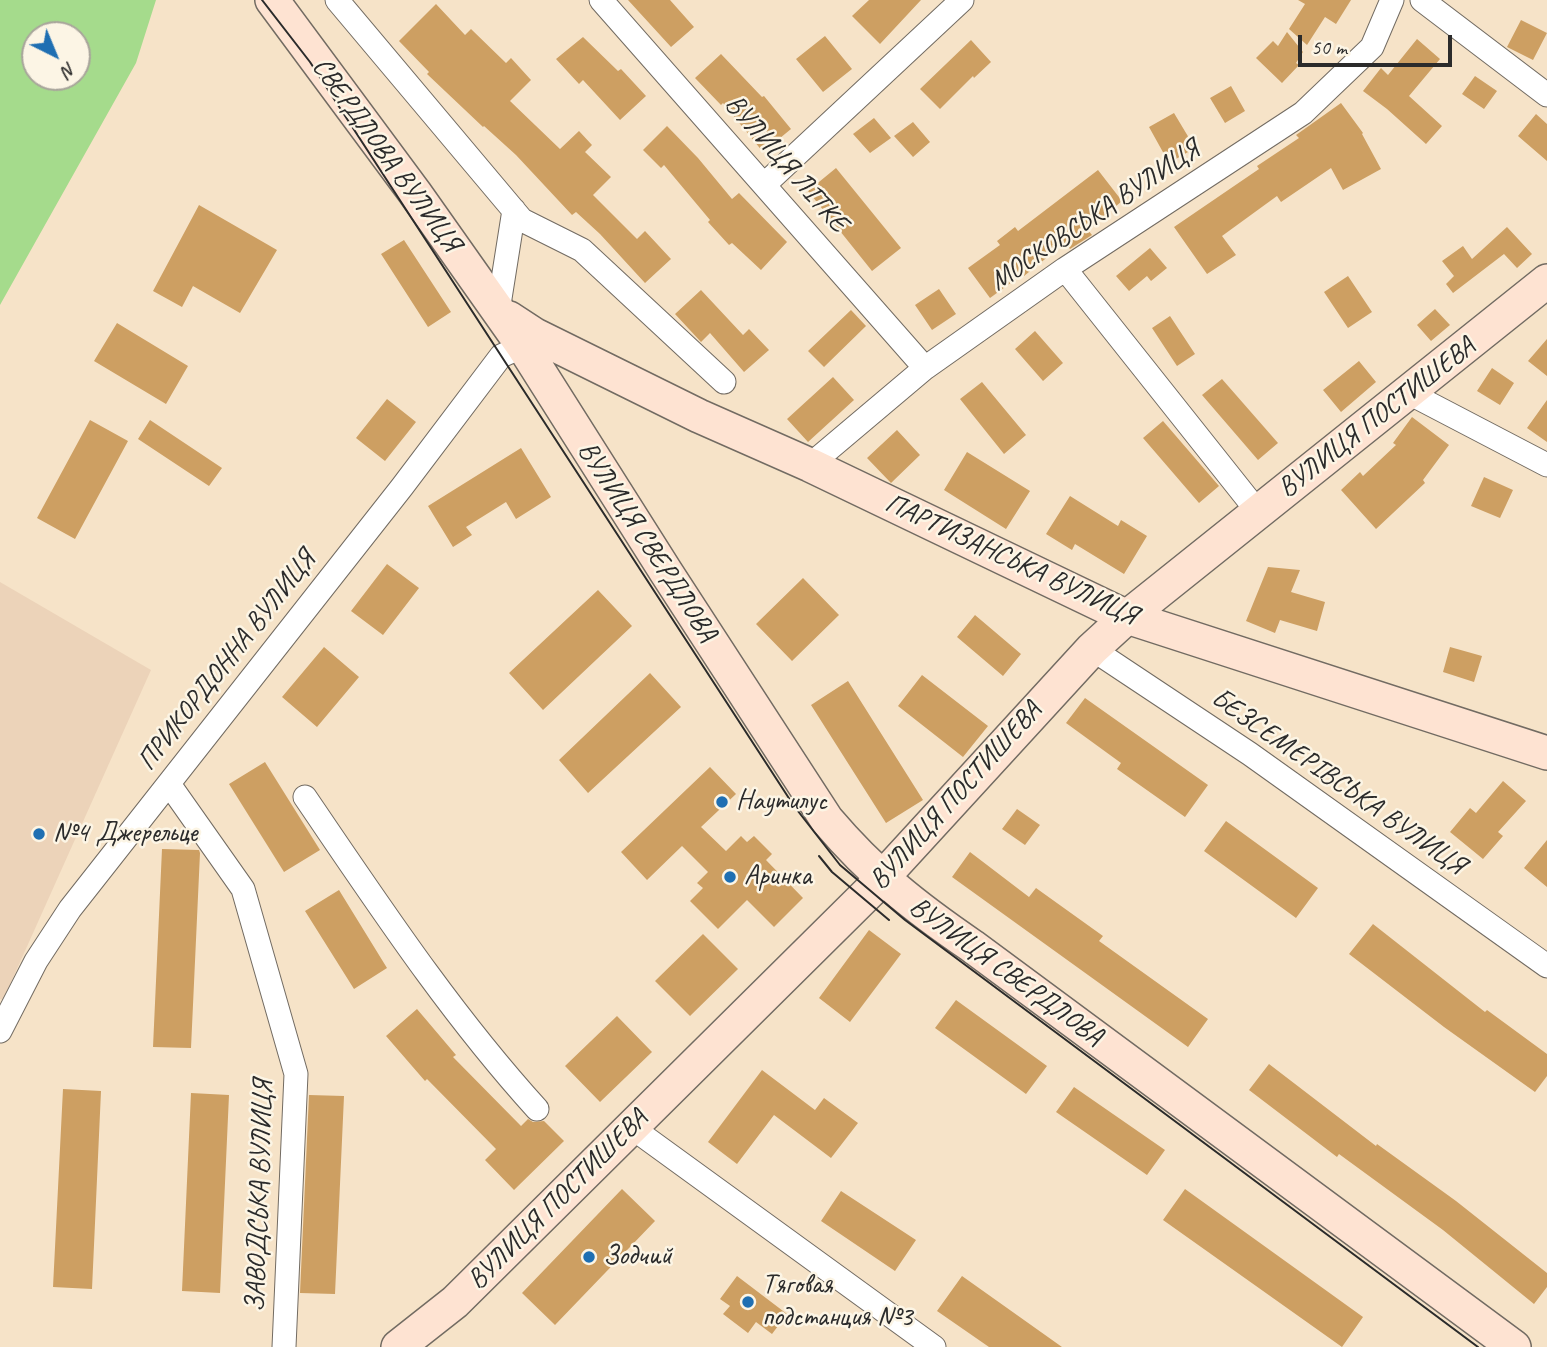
<!DOCTYPE html>
<meta charset="utf-8">
<style>
body{margin:0}
#map{position:relative;width:1547px;height:1347px;overflow:hidden;background:#f6e3c8;font-family:Caveat,sans-serif}
canvas{display:block}
.north{position:absolute;left:21px;top:21px;width:70px;height:70px;box-sizing:border-box;background:#fcf5e5;border:2px solid #a8a49b;border-radius:50%;rotate:137deg;font-size:19px;font-weight:700;line-height:28px;text-align:center;color:#2b2b2b}
.north::after{content:'';display:block;margin:auto;width:24px;height:32px;background:#1f6fb2;clip-path:polygon(50% 0,100% 100%,50% 72%,0 100%)}
.scale{position:absolute;left:1298px;top:35px;width:154px;height:32px;box-sizing:border-box;border:4px solid #2b2b2b;border-top:0;padding-left:9px;font-size:21px;line-height:24px;white-space:nowrap;color:#2b2b2b;-webkit-text-stroke:5px #fcf5e5;paint-order:stroke}
</style>
<div id="map">
<canvas width="1547" height="1347"></canvas>
<div class="north">N</div>
<div class="scale">50 m</div>
</div>
<script>
const ctx = document.querySelector('canvas').getContext('2d');
ctx.lineJoin = 'round';
function fillPath(path, color) { ctx.fillStyle = color; ctx.fill(path, 'evenodd'); }
function strokePath(path, color, width, dash) { ctx.strokeStyle = color; ctx.lineWidth = width; ctx.lineCap = dash ? 'butt' : 'round'; ctx.setLineDash(dash || []); ctx.stroke(path); }
function write(font, color, halo, rows, align = 'center') {
  ctx.font = font + ' Caveat,sans-serif'; ctx.lineWidth = 5; ctx.setLineDash([]); ctx.textBaseline = 'middle'; ctx.strokeStyle = halo; ctx.fillStyle = color; for (const [text, x, y, turn = 0] of rows) {
    ctx.save(); ctx.translate(x, y); ctx.rotate((+turn || 0) * Math.PI / 180); ctx.textAlign = isNaN(turn) ? turn : align; if (halo) ctx.strokeText(text, 0, 0); ctx.fillText(text, 0, 0); ctx.restore();
  }
}
fillPath(new Path2D(`
 M 0,582 L 151,670 L 3,1000 L 0,999 Z`), '#ecd3b9');
fillPath(new Path2D(`
 M 0,0 L 156,0 L 136,63 L 0,305 ZM 35,35 L 77,35 L 77,77 L 35,77 Z`), '#a5db8c');
fillPath(new Path2D(`
 M 628,0 L 670,0 L 694,27 L 671,47 Z
 M 869,0 L 921,0 L 880,44 L 852,16 Z
 M 1298,0 L 1351,0 L 1336,24 L 1325,17 L 1307,45 L 1289,29 L 1305,4 Z
 M 436,4 L 465,35 L 471,29 L 506,63 L 511,58 L 531,80 L 510,101 L 560,149 L 579,131 L 592,145 L 585,152 L 611,177 L 593,195 L 637,239 L 645,231 L 671,259 L 645,283 L 600,234 L 576,212 L 572,215 L 516,155 L 484,126 L 483,127 L 427,74 L 429,72 L 399,41 Z
 M 1521,20 L 1547,33 L 1533,60 L 1507,47 Z
 M 1287,32 L 1303,52 L 1296,63 L 1299,65 L 1282,83 L 1256,58 L 1273,41 L 1278,46 Z
 M 825,36 L 852,69 L 823,92 L 796,59 Z
 M 583,37 L 618,71 L 621,69 L 646,96 L 620,120 L 583,80 L 579,84 L 556,59 Z
 M 1417,39 L 1440,59 L 1409,96 L 1442,126 L 1426,144 L 1387,109 L 1363,91 L 1381,68 L 1388,75 Z
 M 971,40 L 991,62 L 974,78 L 973,76 L 940,109 L 920,89 Z
 M 721,54 L 762,97 L 764,96 L 791,129 L 763,152 L 723,103 L 721,105 L 695,78 Z
 M 1475,76 L 1497,91 L 1484,109 L 1462,94 Z
 M 1231,86 L 1245,111 L 1225,123 L 1210,98 Z
 M 1341,103 L 1363,133 L 1362,134 L 1381,169 L 1343,190 L 1331,168 L 1281,202 L 1277,196 L 1222,236 L 1236,255 L 1207,274 L 1174,227 L 1259,169 L 1257,166 L 1299,138 L 1296,135 Z
 M 1174,113 L 1195,148 L 1169,163 L 1149,127 Z
 M 1536,114 L 1547,124 L 1547,161 L 1518,136 Z
 M 874,118 L 891,138 L 870,153 L 853,134 Z
 M 913,122 L 930,142 L 913,157 L 894,136 Z
 M 667,126 L 698,158 L 732,199 L 739,193 L 787,242 L 761,270 L 732,243 L 729,245 L 708,222 L 710,220 L 664,165 L 661,168 L 643,150 Z
 M 836,168 L 901,248 L 872,271 L 808,191 Z
 M 1098,170 L 1122,201 L 1088,230 L 1092,235 L 1070,249 L 1065,243 L 1024,276 L 1023,274 L 990,298 L 968,268 L 1000,245 L 997,241 L 1015,227 L 1018,231 Z
 M 199,205 L 277,250 L 240,313 L 193,286 L 182,307 L 153,291 Z
 M 1507,227 L 1532,254 L 1517,268 L 1504,254 L 1453,293 L 1446,284 L 1454,276 L 1442,261 L 1463,246 L 1472,259 Z
 M 404,240 L 451,312 L 428,327 L 381,254 Z
 M 1150,248 L 1167,268 L 1151,281 L 1147,276 L 1129,291 L 1116,276 Z
 M 1348,276 L 1372,312 L 1348,328 L 1324,292 Z
 M 939,289 L 956,314 L 932,330 L 915,305 Z
 M 701,290 L 743,335 L 749,329 L 769,350 L 744,372 L 710,333 L 701,342 L 675,314 Z
 M 1435,309 L 1450,325 L 1431,341 L 1417,325 Z
 M 851,310 L 866,326 L 824,367 L 808,351 Z
 M 1170,316 L 1195,354 L 1177,366 L 1152,328 Z
 M 117,323 L 188,366 L 166,404 L 94,361 Z
 M 1035,331 L 1063,363 L 1043,381 L 1015,349 Z
 M 1547,339 L 1547,376 L 1528,361 Z
 M 1359,361 L 1376,382 L 1341,412 L 1323,390 Z
 M 1492,368 L 1514,383 L 1500,405 L 1477,391 Z
 M 833,377 L 854,400 L 808,442 L 787,419 Z
 M 1222,379 L 1278,443 L 1258,460 L 1202,395 Z
 M 982,382 L 1026,435 L 1004,454 L 960,399 Z
 M 387,399 L 416,422 L 385,461 L 356,438 Z
 M 1547,400 L 1547,442 L 1527,428 Z
 M 1412,417 L 1449,445 L 1423,480 L 1425,483 L 1376,529 L 1341,490 L 1360,472 L 1363,476 L 1396,445 L 1393,443 Z
 M 90,420 L 128,441 L 75,539 L 37,518 Z
 M 150,420 L 222,468 L 209,486 L 138,439 Z
 M 1163,421 L 1219,486 L 1199,503 L 1143,438 Z
 M 897,430 L 920,455 L 891,483 L 867,458 Z
 M 521,448 L 551,497 L 516,519 L 506,502 L 466,527 L 472,535 L 453,547 L 428,506 Z
 M 967,452 L 1030,491 L 1006,529 L 944,490 Z
 M 1484,477 L 1513,490 L 1500,518 L 1471,506 Z
 M 1070,496 L 1118,526 L 1121,520 L 1147,536 L 1124,574 L 1075,544 L 1072,550 L 1046,534 Z
 M 387,564 L 419,588 L 383,635 L 351,611 Z
 M 1268,567 L 1300,570 L 1291,592 L 1325,602 L 1317,631 L 1280,620 L 1275,633 L 1246,621 Z
 M 803,578 L 839,615 L 792,661 L 756,624 Z
 M 598,590 L 632,626 L 543,710 L 509,673 Z
 M 975,615 L 1021,654 L 1003,676 L 957,637 Z
 M 324,647 L 359,677 L 317,727 L 282,697 Z
 M 1450,647 L 1482,656 L 1474,682 L 1443,672 Z
 M 650,673 L 681,707 L 588,793 L 559,760 Z
 M 922,675 L 988,726 L 963,757 L 898,706 Z
 M 848,681 L 923,800 L 886,823 L 811,705 Z
 M 1085,698 L 1208,785 L 1185,817 L 1117,769 L 1121,763 L 1066,723 Z
 M 265,762 L 320,850 L 284,872 L 229,784 Z
 M 710,767 L 736,794 L 701,827 L 726,851 L 741,836 L 747,842 L 754,836 L 772,854 L 766,860 L 803,898 L 774,927 L 747,900 L 718,929 L 690,901 L 703,888 L 697,883 L 708,872 L 682,846 L 647,880 L 621,852 Z
 M 1503,781 L 1526,801 L 1498,832 L 1503,836 L 1483,859 L 1450,832 L 1470,808 L 1476,813 Z
 M 1017,809 L 1040,825 L 1025,845 L 1002,829 Z
 M 1226,821 L 1318,888 L 1296,918 L 1204,851 Z
 M 1547,840 L 1547,887 L 1524,868 Z
 M 162,849 L 199,850 L 200,853 L 191,1048 L 153,1047 Z
 M 970,852 L 1029,897 L 1036,888 L 1103,936 L 1099,941 L 1208,1019 L 1188,1047 L 952,877 Z
 M 339,890 L 387,968 L 354,989 L 305,911 Z
 M 1373,924 L 1485,1012 L 1487,1010 L 1547,1054 L 1547,1076 L 1535,1092 L 1444,1027 L 1349,954 Z
 M 869,930 L 901,954 L 850,1022 L 819,998 Z
 M 703,934 L 738,969 L 690,1016 L 655,981 Z
 M 956,1000 L 1047,1066 L 1026,1094 L 935,1028 Z
 M 417,1009 L 456,1055 L 453,1057 L 521,1126 L 528,1119 L 533,1122 L 544,1121 L 564,1141 L 514,1190 L 485,1160 L 496,1149 L 427,1079 L 425,1081 L 386,1036 Z
 M 617,1016 L 652,1052 L 600,1102 L 565,1066 Z
 M 1269,1064 L 1376,1146 L 1377,1144 L 1456,1201 L 1547,1273 L 1547,1287 L 1534,1304 L 1443,1230 L 1339,1154 L 1337,1157 L 1249,1090 Z
 M 762,1070 L 815,1110 L 824,1098 L 858,1123 L 831,1158 L 774,1115 L 737,1164 L 708,1142 Z
 M 1074,1087 L 1165,1150 L 1147,1175 L 1056,1112 Z
 M 63,1089 L 101,1091 L 92,1289 L 53,1287 Z
 M 191,1093 L 229,1095 L 220,1293 L 182,1291 Z
 M 309,1095 L 344,1096 L 335,1294 L 300,1293 Z
 M 622,1189 L 655,1221 L 555,1325 L 522,1293 Z
 M 1185,1189 L 1363,1317 L 1342,1347 L 1163,1220 Z
 M 841,1191 L 916,1240 L 895,1271 L 821,1221 Z
 M 737,1276 L 787,1314 L 772,1334 L 756,1322 L 748,1333 L 723,1314 L 730,1306 L 720,1299 Z
 M 962,1276 L 1062,1347 L 989,1347 L 937,1311 Z`), '#cd9f62');
const street = new Path2D(`
 M 337,0 L 522,220 L 582,250 L 724,382
 M 601,0 L 925,368
 M 1422,0 L 1547,95
 M 765,184 L 962,0
 M 1065,269 L 1258,512
 M 498,311 L 514,210
 M 1409,393 L 1547,465
 M 810,465 L 925,368 L 1065,269 L 1303,113 L 1372,47 L 1392,0
 M 1092,649 L 1250,754 L 1547,966
 M 169,784 L 243,889 L 296,1074 L 284,1347
 M 305,797 C 378,904 449,1012 537,1109
 M 0,1031 L 36,961 L 70,909 L 402,487 L 501,356 L 523,346
 M 631,1127 L 934,1347`);
const secondary = new Path2D(`
 M 272,0 L 415,193 L 523,346 L 666,572 L 827,820 C 872,873 915,907 972,946 L 1514,1347
 M 509,318 L 535,335 L 699,416 L 810,465 L 1127,617 L 1547,753
 M 398,1347 L 455,1302 L 871,890 L 1092,649 L 1127,617 L 1547,281`);
strokePath(street, '#726b62', 25);
strokePath(secondary, '#726b62', 36);
strokePath(street, '#fff', 23);
strokePath(secondary, '#fee3d2', 33);
strokePath(new Path2D(`
 M 262,0 L 310,62 L 794,806 L 840,865 L 905,920 L 1478,1347
 M 819,856 L 832,872 L 889,920`), '#2b2b2b', 2);
for (const [x, y, r, color] of [
 [722,802,7,"#1f6fb2"],
 [39,834,7,"#1f6fb2"],
 [730,877,7,"#1f6fb2"],
 [589,1257,7,"#1f6fb2"],
 [748,1302,7,"#1f6fb2"]
]) { const dot = new Path2D(); dot.arc(x, y, r, 0, 2 * Math.PI); ctx.fillStyle = color; ctx.fill(dot); strokePath(dot, '#fcf5e5', 2.5); }
write('28px', '#2b2b2b', '#fcf5e5', [
 ["СВЕРДЛОВА ВУЛИЦЯ",386,155,54],
 ["ВУЛИЦЯ ЛІТКЕ",786,164,49],
 ["МОСКОВСЬКА ВУЛИЦЯ",1095,216,-34],
 ["ВУЛИЦЯ ПОСТИШЕВА",1377,418,-38],
 ["ВУЛИЦЯ СВЕРДЛОВА",647,542,57],
 ["ПАРТИЗАНСЬКА ВУЛИЦЯ",1011,560,25],
 ["ПРИКОРДОННА ВУЛИЦЯ",227,661,-52],
 ["БЕЗСЕМЕРІВСЬКА ВУЛИЦЯ",1338,782,35],
 ["ВУЛИЦЯ ПОСТИШЕВА",956,796,-48],
 ["ВУЛИЦЯ СВЕРДЛОВА",1006,972,36],
 ["ЗАВОДСЬКА ВУЛИЦЯ",260,1196,-88],
 ["ВУЛИЦЯ ПОСТИШЕВА",558,1200,-45]
]);
write('28px', '#2b2b2b', '#fcf5e5', [
 ["Наутилус",736,802],
 ["№4 Джерельце",53,834],
 ["Аринка",744,877],
 ["Зодчий",603,1257],
 ["Тяговая",762,1286],
 ["подстанция №3",762,1318]
], 'left');
</script>
